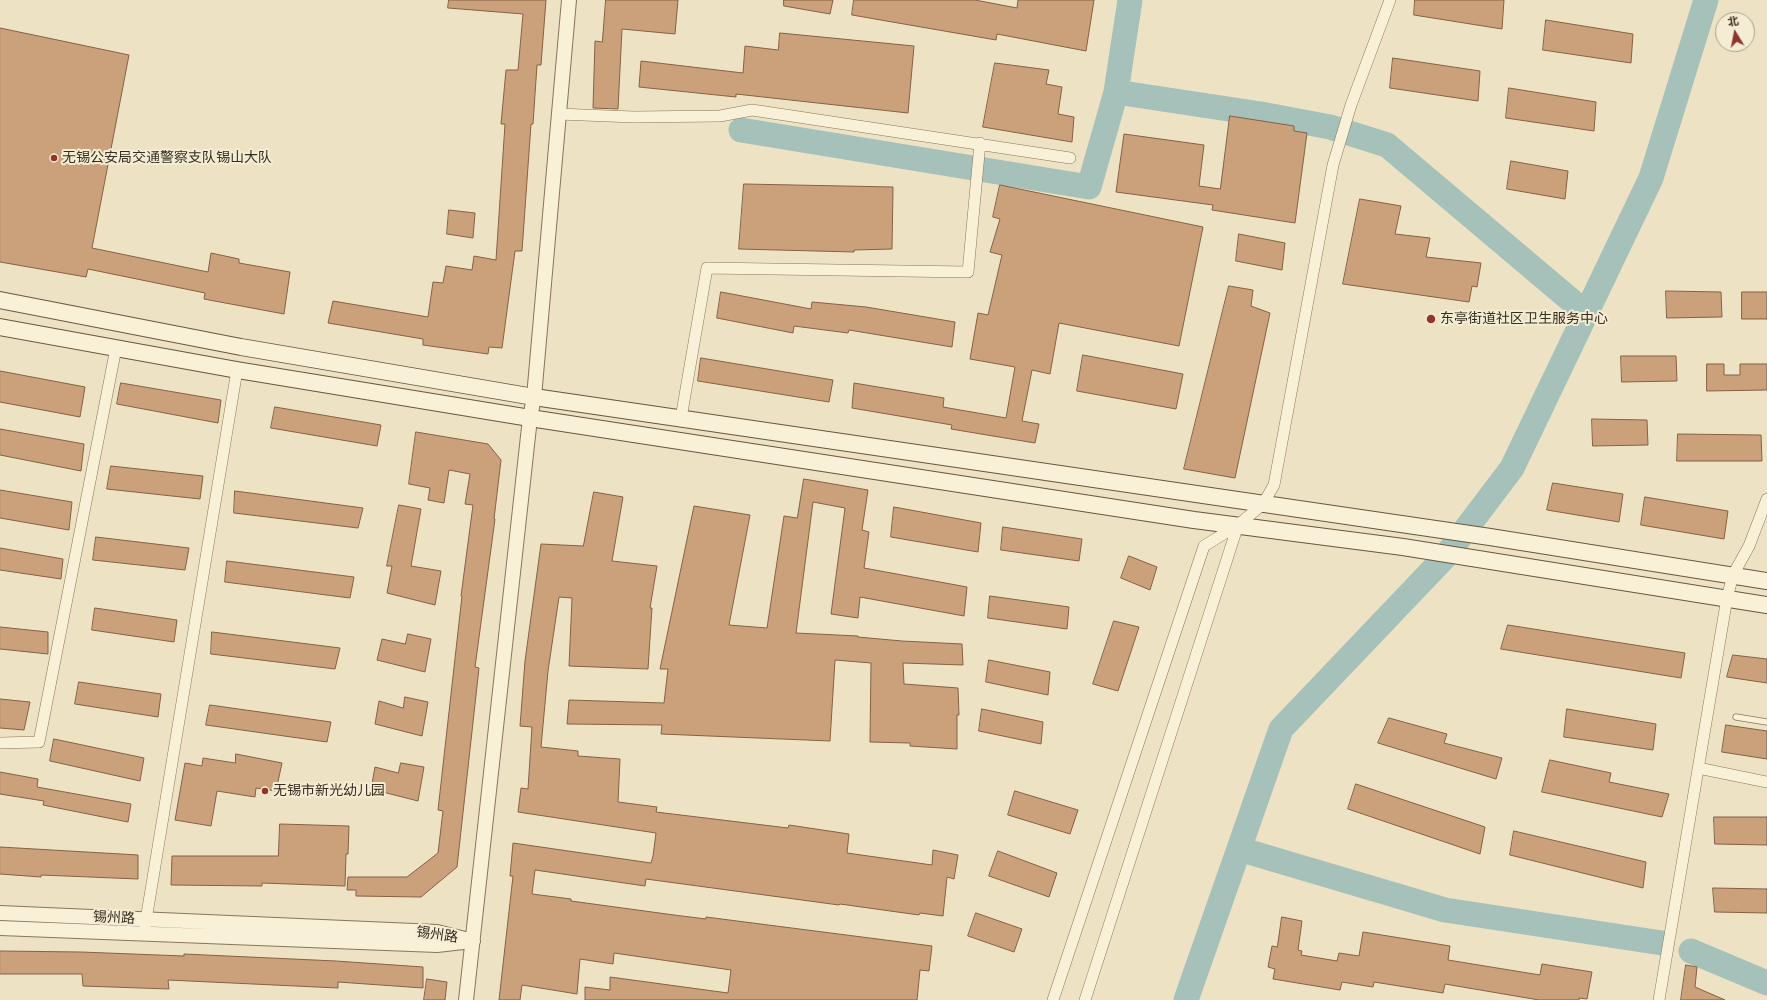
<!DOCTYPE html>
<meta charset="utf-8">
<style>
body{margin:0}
#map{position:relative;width:1767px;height:1000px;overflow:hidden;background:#ede3c4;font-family:Lora,"Noto Sans SC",serif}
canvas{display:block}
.north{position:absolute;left:1715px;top:12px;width:40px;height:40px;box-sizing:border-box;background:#f4edd4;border:1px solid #a8a08c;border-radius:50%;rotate:350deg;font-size:11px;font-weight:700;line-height:16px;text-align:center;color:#372c1f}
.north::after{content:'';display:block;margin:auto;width:14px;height:18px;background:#94332d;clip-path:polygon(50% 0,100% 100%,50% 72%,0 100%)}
</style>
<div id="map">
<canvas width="1767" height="1000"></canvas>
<div class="north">北</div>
</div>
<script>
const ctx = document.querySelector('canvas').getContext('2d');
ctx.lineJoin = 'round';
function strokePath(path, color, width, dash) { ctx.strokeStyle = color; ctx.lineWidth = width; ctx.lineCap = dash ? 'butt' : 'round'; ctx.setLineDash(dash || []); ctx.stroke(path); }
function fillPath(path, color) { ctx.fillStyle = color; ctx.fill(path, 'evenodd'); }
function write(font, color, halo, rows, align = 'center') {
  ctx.font = font + ' Lora,"Noto Sans SC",serif'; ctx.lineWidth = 4; ctx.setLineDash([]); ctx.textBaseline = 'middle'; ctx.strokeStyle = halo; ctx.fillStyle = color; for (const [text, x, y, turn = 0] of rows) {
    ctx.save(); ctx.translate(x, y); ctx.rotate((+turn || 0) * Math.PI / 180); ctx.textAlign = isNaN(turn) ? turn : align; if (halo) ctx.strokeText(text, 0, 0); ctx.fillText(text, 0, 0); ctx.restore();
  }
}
strokePath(new Path2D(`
 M 1130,0 L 1116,92 L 1261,114 L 1330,127 L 1387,145 L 1586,313
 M 741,130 L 1089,187 L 1116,92
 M 1239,849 L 1445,910 L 1662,943
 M 1691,951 L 1767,983
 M 1186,1000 L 1281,729 L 1444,558 L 1512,468 L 1651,178 L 1706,0`), '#a6c0ba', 25);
const building = new Path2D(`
 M 449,0 L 546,0 L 541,65 L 537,65 L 533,124 L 531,124 L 522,251 L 515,251 L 502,348 L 489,347 L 488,354 L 423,345 L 423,339 L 328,323 L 333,301 L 428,317 L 433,282 L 443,283 L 446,266 L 472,270 L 474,256 L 496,260 L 505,124 L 501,124 L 506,70 L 518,70 L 523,14 L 448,8 Z
 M 606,0 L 678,0 L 675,34 L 622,29 L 618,109 L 593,108 L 595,41 L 602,42 Z
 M 784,0 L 833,0 L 830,14 L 784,6 Z
 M 854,0 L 975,0 L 1017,8 L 1018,0 L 1094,0 L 1086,51 L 997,34 L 996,40 L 852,15 Z
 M 1415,0 L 1504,0 L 1502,29 L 1414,15 Z
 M 1546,20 L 1633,34 L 1631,63 L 1543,50 Z
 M 0,28 L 129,55 L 92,248 L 208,272 L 211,253 L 239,259 L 239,263 L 290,272 L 284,314 L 204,299 L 205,293 L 88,269 L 86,277 L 0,262 Z
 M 780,33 L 914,46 L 908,113 L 736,94 L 736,97 L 639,87 L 641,61 L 743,73 L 745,46 L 778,50 Z
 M 1393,58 L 1480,71 L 1478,101 L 1390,88 Z
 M 995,63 L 1049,70 L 1046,84 L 1062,87 L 1058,114 L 1074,117 L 1072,142 L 983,127 Z
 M 1509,88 L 1596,102 L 1594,131 L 1506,118 Z
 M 1230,116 L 1294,126 L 1294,131 L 1307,133 L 1295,223 L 1212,210 L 1213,205 L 1116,192 L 1124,134 L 1204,145 L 1199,186 L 1220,189 Z
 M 1511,161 L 1568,171 L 1565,199 L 1507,189 Z
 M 744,184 L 893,187 L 892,249 L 854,250 L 854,252 L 739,249 Z
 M 1000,185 L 1203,227 L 1179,346 L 1059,323 L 1050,374 L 1032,370 L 1022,421 L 1039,424 L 1035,443 L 951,429 L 952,425 L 852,408 L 854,383 L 944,398 L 943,407 L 1006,418 L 1015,367 L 970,359 L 978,313 L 988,315 L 1002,255 L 990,252 L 1000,219 L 993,217 Z
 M 1360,199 L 1401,206 L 1395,234 L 1430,238 L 1426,257 L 1481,263 L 1477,287 L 1472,286 L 1469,302 L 1343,284 Z
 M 449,210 L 475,213 L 473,238 L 447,234 Z
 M 1239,234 L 1285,243 L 1282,270 L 1236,261 Z
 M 1229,286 L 1253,290 L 1251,306 L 1270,313 L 1235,478 L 1184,469 Z
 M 1666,291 L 1721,292 L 1722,317 L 1667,318 Z
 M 721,292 L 811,309 L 812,302 L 866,307 L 955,322 L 952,347 L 849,330 L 848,333 L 794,326 L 793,333 L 717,318 Z
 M 1742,292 L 1767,292 L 1767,319 L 1742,319 Z
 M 1083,355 L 1183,374 L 1176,409 L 1077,391 Z
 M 1621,356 L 1676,356 L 1677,381 L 1622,382 Z
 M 701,358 L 833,380 L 829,402 L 698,381 Z
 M 1707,364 L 1724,364 L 1724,375 L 1740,375 L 1740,364 L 1767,364 L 1767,390 L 1707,391 Z
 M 0,371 L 85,387 L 80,417 L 0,402 Z
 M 121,383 L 221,400 L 218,423 L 117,404 Z
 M 275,407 L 381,425 L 377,446 L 271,428 Z
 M 1592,419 L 1647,420 L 1648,445 L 1593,446 Z
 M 0,429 L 84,444 L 81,471 L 0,455 Z
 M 416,432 L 488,444 L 501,460 L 494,519 L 495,519 L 475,667 L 479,668 L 457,867 L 421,897 L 356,896 L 356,890 L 347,890 L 348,877 L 407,877 L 438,853 L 443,811 L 438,810 L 462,596 L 461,596 L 473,505 L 465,504 L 470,474 L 449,470 L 444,503 L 428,500 L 430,488 L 409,484 Z
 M 1678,434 L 1761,435 L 1762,461 L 1677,461 Z
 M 111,466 L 203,476 L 200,499 L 107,489 Z
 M 804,479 L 868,490 L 862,530 L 869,532 L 864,568 L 967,587 L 964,616 L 860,597 L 858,618 L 831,614 L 845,508 L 813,502 L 796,633 L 858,636 L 858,637 L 902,641 L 962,644 L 963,665 L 903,663 L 904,684 L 958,688 L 959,715 L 957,715 L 957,749 L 910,746 L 910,743 L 870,742 L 871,663 L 835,660 L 830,741 L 661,734 L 662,725 L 567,724 L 569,700 L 664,703 L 668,669 L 660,669 L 694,506 L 750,515 L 729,625 L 767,628 L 784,516 L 797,518 Z
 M 1553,483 L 1623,494 L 1619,522 L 1547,510 Z
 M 0,490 L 72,502 L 69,530 L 0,518 Z
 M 235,491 L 363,508 L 358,528 L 234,513 Z
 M 594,492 L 623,497 L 612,561 L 657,566 L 650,608 L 652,608 L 648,669 L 569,666 L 572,598 L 559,597 L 548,671 L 541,747 L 578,751 L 578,756 L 620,759 L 618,802 L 657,807 L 656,812 L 788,828 L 789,825 L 849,834 L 847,853 L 932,865 L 933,850 L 958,855 L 954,879 L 947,877 L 943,916 L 920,913 L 919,915 L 840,904 L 839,905 L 646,879 L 645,886 L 535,870 L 532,894 L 571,899 L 571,901 L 674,915 L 706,919 L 706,917 L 932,946 L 929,971 L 920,970 L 917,1000 L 585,1000 L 585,987 L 610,990 L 610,977 L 728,993 L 731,970 L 614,953 L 613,964 L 580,959 L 577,994 L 522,985 L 520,1000 L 499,1000 L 513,876 L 510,876 L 513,843 L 651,863 L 653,856 L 656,833 L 518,812 L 521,788 L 528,789 L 532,727 L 520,726 L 525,661 L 541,544 L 583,546 Z
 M 1645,497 L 1728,511 L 1724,539 L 1641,525 Z
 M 399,505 L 421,509 L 411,566 L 441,571 L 435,605 L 387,593 L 392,566 L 387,566 Z
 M 894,507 L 981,523 L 978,552 L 891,537 Z
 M 1003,527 L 1082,539 L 1079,561 L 1001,550 Z
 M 96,537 L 189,548 L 185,570 L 93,560 Z
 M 0,548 L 63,559 L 61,579 L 0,570 Z
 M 1129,556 L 1157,567 L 1150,590 L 1121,578 Z
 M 227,561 L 354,577 L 350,598 L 225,582 Z
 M 990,596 L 1069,607 L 1067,629 L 988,618 Z
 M 95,608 L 177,620 L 174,642 L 92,630 Z
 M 1114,621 L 1139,627 L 1118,691 L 1093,684 Z
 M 1508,625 L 1685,653 L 1681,678 L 1501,649 Z
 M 0,627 L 48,632 L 48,654 L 0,649 Z
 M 212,632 L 340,648 L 335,669 L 211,654 Z
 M 408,634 L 431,639 L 425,672 L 377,660 L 382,639 L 405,644 Z
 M 1733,655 L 1767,659 L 1767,683 L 1727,677 Z
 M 989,660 L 1050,672 L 1048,695 L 986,682 Z
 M 79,682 L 161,694 L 158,717 L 75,704 Z
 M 405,697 L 428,702 L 422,736 L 375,724 L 379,701 L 403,708 Z
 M 0,699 L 30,702 L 24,730 L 0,728 Z
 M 210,705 L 331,722 L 327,742 L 206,725 Z
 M 982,709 L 1043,722 L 1041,744 L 979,731 Z
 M 1567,709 L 1656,724 L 1653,750 L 1564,737 Z
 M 1389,718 L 1447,734 L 1444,743 L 1502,758 L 1496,779 L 1378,743 Z
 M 1726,725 L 1767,731 L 1767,759 L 1722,752 Z
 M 54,739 L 144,758 L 140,781 L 50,761 Z
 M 236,754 L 282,763 L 276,791 L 256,788 L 255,797 L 217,791 L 211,826 L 175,820 L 185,763 L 202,766 L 203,758 L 235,763 Z
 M 1550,760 L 1611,773 L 1609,782 L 1669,794 L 1662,817 L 1542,792 Z
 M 401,763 L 424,767 L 418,801 L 371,789 L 375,767 L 398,773 Z
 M 0,772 L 38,779 L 37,787 L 131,804 L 128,822 L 43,805 L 44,801 L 0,794 Z
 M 1356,784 L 1485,827 L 1480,854 L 1348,809 Z
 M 1015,791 L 1078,810 L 1070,834 L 1008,815 Z
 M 1714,817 L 1767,817 L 1767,845 L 1715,844 Z
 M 280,824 L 349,826 L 348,854 L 346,854 L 345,886 L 262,883 L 262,886 L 171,885 L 172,856 L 278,856 Z
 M 1514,831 L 1646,862 L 1643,888 L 1510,855 Z
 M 0,847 L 138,855 L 138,879 L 41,875 L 41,877 L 0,874 Z
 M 998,851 L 1057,873 L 1049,897 L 989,876 Z
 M 1713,888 L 1767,889 L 1767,913 L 1715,912 Z
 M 976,913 L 1022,929 L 1014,952 L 968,936 Z
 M 1282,917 L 1302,921 L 1298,950 L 1302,951 L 1301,955 L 1337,961 L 1339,953 L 1359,956 L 1363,932 L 1450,946 L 1448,960 L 1540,975 L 1542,964 L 1592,972 L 1587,999 L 1579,998 L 1579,1000 L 1539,1000 L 1445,984 L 1443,993 L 1374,982 L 1373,987 L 1342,982 L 1340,990 L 1273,979 L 1275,969 L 1268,967 L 1272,946 L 1277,947 Z
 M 0,951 L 81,952 L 184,956 L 184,954 L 336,961 L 423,967 L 423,988 L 338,982 L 338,988 L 168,980 L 169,989 L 83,986 L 82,974 L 0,974 Z
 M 1686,965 L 1697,967 L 1695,987 L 1725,1000 L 1681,1000 Z
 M 427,979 L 447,982 L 445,1000 L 424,1000 Z`);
fillPath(building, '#caa17b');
strokePath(building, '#856142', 1);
const service = new Path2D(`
 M 1736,717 L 1767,722`);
const minor = new Path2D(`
 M 558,114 L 634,117 L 720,116 L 752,110 L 1070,158
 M 681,418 L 707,268 L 968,272 L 980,143
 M 0,743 L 39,742 L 116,348
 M 1698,768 L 1767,782
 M 145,926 L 237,370
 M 1053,1000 L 1204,546 L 1238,525 L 1263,504 L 1274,485 L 1333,165 L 1351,105 L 1390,0
 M 1085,1000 L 1238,525
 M 1659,1000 L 1727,598 L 1733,575 L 1749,546 L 1767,499`);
const tertiary = new Path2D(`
 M 0,913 L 437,932 L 473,941
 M 0,928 L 437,945 L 463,942
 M 466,1000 L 530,418 L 534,397 L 569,0`);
const secondary = new Path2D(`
 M 0,300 L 241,347 L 534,397 L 1490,537 L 1767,581
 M 0,327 L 237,370 L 530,418 L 1194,520 L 1403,547 L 1767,605`);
strokePath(service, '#87755b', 7);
strokePath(minor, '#87755b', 12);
strokePath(tertiary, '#87755b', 16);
strokePath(secondary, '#69563e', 18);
strokePath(service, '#f8f0d7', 5.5);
strokePath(minor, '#f8f0d7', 11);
strokePath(tertiary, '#f8f0d7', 14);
strokePath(secondary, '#f8f0d7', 16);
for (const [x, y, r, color] of [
 [54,158,4,"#94332d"],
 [1431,319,5,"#94332d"],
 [265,791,4,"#94332d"]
]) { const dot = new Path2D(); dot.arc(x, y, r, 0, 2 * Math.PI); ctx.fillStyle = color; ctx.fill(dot); strokePath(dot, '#f4edd4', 1.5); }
write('14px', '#372c1f', '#f4edd4', [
 ["无锡公安局交通警察支队锡山大队",62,158],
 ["东亭街道社区卫生服务中心",1440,319],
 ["无锡市新光幼儿园",273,791]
], 'left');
write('14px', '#372c1f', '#f4edd4', [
 ["锡州路",114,918,3],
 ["锡州路",437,935,8]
]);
</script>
